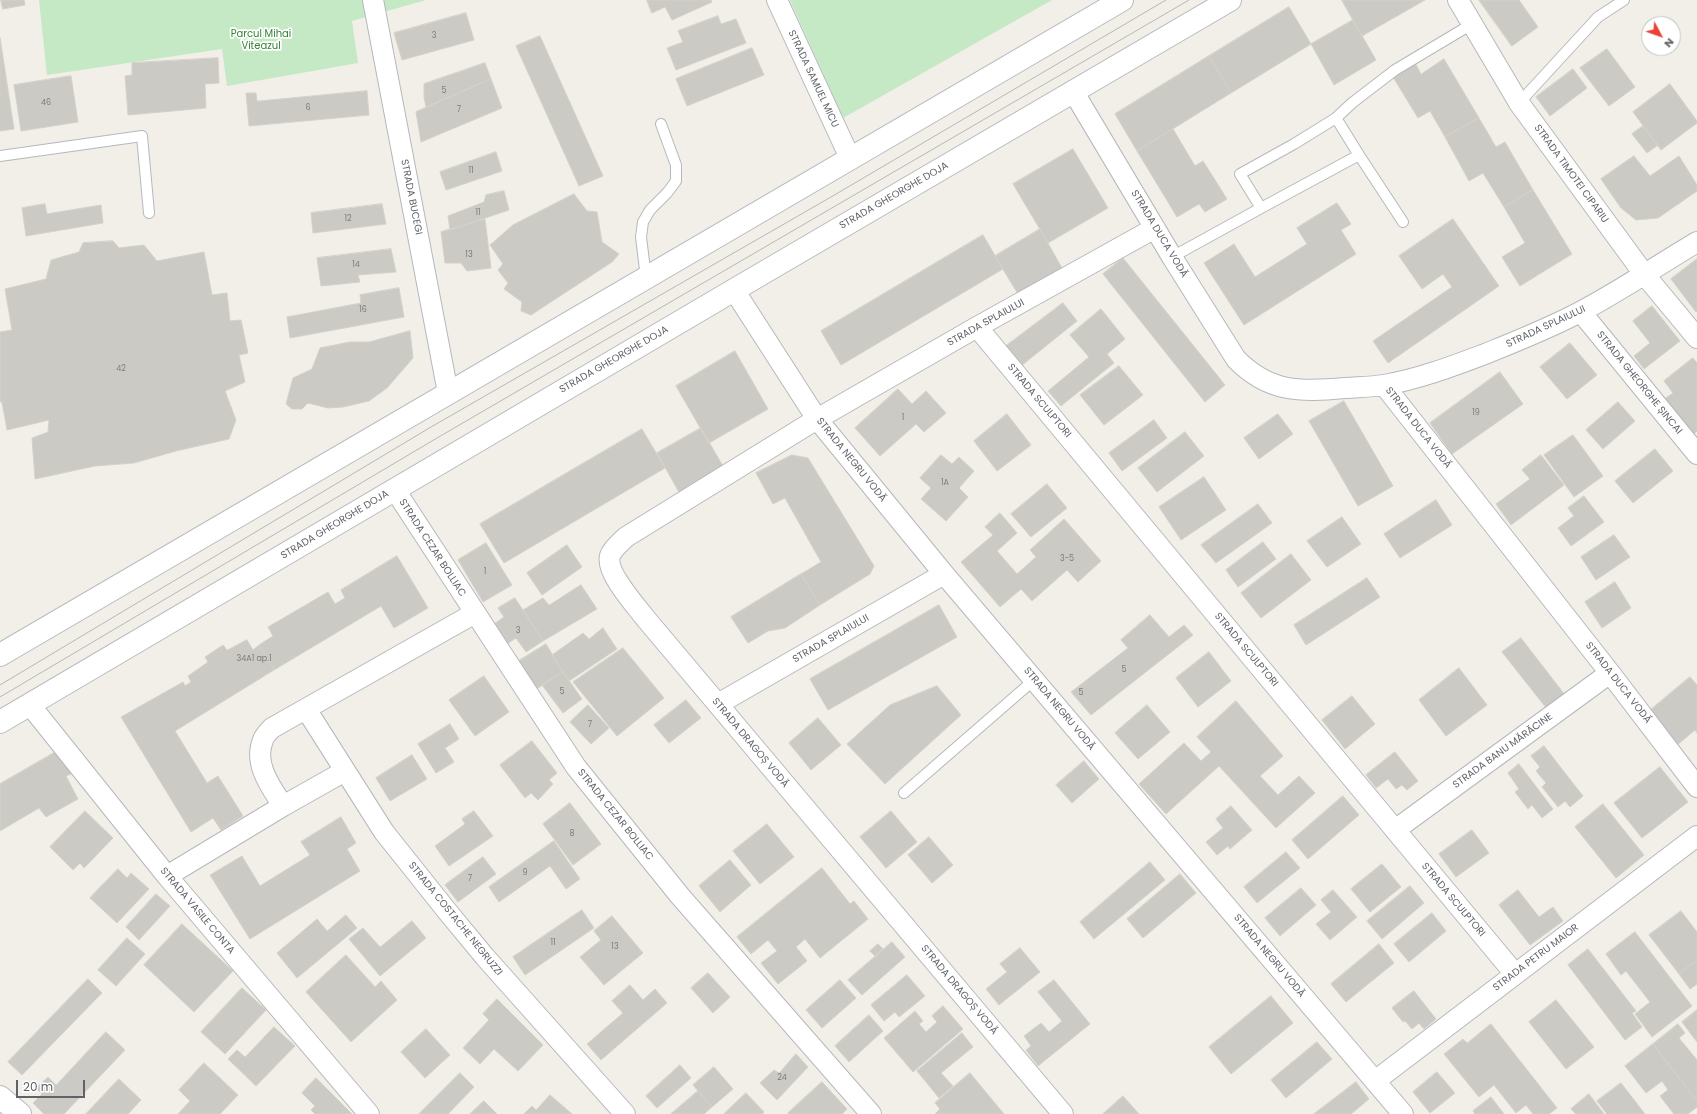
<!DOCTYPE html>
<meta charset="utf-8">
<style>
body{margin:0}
#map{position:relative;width:1697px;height:1114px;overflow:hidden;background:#f1efe8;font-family:Poppins,sans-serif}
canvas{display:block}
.north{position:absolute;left:1641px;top:16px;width:40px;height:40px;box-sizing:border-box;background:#fff;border:1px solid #bfc1c3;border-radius:50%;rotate:131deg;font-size:11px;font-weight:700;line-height:16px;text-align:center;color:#5f6368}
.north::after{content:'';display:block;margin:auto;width:14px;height:18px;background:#ea4335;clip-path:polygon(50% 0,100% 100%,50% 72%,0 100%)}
.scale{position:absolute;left:16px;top:1080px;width:69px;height:18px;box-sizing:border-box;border:2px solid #5f6368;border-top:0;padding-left:5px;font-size:12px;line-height:14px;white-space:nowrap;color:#5f6368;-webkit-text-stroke:3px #fff;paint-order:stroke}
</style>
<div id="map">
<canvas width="1697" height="1114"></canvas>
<div class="north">N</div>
<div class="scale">20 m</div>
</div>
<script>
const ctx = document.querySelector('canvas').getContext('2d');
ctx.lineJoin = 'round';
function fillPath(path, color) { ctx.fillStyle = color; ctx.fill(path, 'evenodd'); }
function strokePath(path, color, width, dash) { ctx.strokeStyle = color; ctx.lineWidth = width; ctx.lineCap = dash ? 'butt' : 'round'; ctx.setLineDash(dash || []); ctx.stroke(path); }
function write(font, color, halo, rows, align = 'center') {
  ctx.font = font + ' Poppins,sans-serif'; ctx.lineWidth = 3.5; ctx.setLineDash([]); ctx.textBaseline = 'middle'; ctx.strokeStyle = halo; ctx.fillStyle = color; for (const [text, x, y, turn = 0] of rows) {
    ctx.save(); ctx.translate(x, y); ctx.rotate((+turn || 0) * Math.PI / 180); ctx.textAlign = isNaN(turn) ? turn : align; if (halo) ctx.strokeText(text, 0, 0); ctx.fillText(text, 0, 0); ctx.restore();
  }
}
fillPath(new Path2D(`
 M 39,0 L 426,0 L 352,21 L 358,63 L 227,86 L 222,49 L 47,75 Z
 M 790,0 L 1052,0 L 843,118 Z`), '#c5e8c5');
const building = new Path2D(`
 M 1,0 L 24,0 L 25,5 L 3,9 Z
 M 647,0 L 711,0 L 712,2 L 672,20 L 665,7 L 652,13 Z
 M 1342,0 L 1425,0 L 1362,36 Z
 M 1479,0 L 1519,0 L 1538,27 L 1512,46 Z
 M 1289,7 L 1311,44 L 1231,93 L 1209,56 Z
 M 466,13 L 474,40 L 402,60 L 394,33 Z
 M 718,16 L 721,24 L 736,19 L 746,43 L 676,70 L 667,48 L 683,42 L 678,31 Z
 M 1353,20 L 1376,60 L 1334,85 L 1311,44 Z
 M 540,36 L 603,176 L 579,186 L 516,46 Z
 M 0,38 L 14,129 L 0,131 Z
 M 752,48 L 764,75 L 687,106 L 676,79 Z
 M 1607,49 L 1635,87 L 1609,106 L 1580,68 Z
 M 1209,56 L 1231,93 L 1137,151 L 1115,114 Z
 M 218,58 L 219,83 L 205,84 L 206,108 L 128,115 L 125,76 L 132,75 L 132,63 Z
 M 1444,59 L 1479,118 L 1445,137 L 1430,111 L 1418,118 L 1393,77 L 1415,63 L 1421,74 Z
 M 485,63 L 491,79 L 426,107 L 424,97 L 424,84 Z
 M 1573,69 L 1587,88 L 1550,116 L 1536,97 Z
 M 71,76 L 78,122 L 21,131 L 14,85 Z
 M 491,79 L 502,108 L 421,142 L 416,112 Z
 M 1670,84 L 1697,121 L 1697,123 L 1661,150 L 1633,112 Z
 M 367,91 L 369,115 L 249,126 L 246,93 L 256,93 L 257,101 Z
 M 1479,118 L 1496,147 L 1505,142 L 1533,190 L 1504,207 L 1483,173 L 1469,181 L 1445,137 Z
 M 1643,126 L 1658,145 L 1647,153 L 1632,134 Z
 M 1173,129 L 1195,166 L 1203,161 L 1227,199 L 1205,212 L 1199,204 L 1177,217 L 1137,151 Z
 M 1073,149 L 1108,208 L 1048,243 L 1013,184 Z
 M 496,152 L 502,171 L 446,190 L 440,172 Z
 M 1634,156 L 1650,176 L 1679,156 L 1697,185 L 1697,191 L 1658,218 L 1636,220 L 1621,208 L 1601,179 Z
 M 1533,190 L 1572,254 L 1520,286 L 1502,257 L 1525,243 L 1504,207 Z
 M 504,191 L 509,210 L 450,230 L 448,216 L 484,202 L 486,195 Z
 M 574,194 L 587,211 L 597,212 L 602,242 L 619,254 L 612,262 L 531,315 L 521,311 L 522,302 L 504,289 L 508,283 L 498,270 L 503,264 L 490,245 L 513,225 Z
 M 1337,203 L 1351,224 L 1341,230 L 1356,254 L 1244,325 L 1204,263 L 1234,244 L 1255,277 L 1307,244 L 1297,228 Z
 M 45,204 L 47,214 L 101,205 L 103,223 L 26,236 L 22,208 Z
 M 382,204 L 386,224 L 313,233 L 311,213 Z
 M 485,219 L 491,268 L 467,271 L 461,263 L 445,263 L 441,232 Z
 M 1453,219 L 1499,286 L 1388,363 L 1373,341 L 1452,287 L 1443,274 L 1422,289 L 1399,256 Z
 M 1040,229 L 1062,268 L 1018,294 L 995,256 Z
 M 983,235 L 1003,269 L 841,365 L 821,331 Z
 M 113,241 L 119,248 L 144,245 L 157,261 L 204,252 L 212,295 L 227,293 L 230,321 L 241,320 L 248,353 L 239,355 L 245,382 L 225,391 L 236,420 L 229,439 L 176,451 L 134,463 L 95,466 L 35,479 L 32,438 L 48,432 L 49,420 L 7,430 L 2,402 L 0,402 L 0,332 L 12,330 L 5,289 L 46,279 L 51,260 L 79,252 L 83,243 Z
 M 391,249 L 396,272 L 358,275 L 360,282 L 321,286 L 317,258 Z
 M 1123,258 L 1225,385 L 1205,402 L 1103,274 Z
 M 1697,259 L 1697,311 L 1696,312 L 1671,279 Z
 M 399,288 L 404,317 L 290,338 L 287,317 L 361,303 L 360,295 Z
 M 1063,303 L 1077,321 L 1021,366 L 1006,346 Z
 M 1652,306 L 1680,341 L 1644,369 L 1634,356 L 1650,343 L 1633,321 Z
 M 1101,309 L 1125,339 L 1107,354 L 1114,363 L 1061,406 L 1048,391 L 1089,357 L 1070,335 Z
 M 410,331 L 413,358 L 387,388 L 369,401 L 343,407 L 328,408 L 308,403 L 302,409 L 292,409 L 286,404 L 293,378 L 312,369 L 320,348 L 350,342 L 369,342 Z
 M 1570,343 L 1597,375 L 1567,399 L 1540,367 Z
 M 735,351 L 768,409 L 709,443 L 676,386 Z
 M 1693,358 L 1697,363 L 1697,431 L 1692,436 L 1663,400 L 1673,393 L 1664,381 Z
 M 1119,366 L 1143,395 L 1104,425 L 1080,395 Z
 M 1500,372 L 1523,404 L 1452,454 L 1430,423 Z
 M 898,389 L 912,404 L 926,391 L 946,413 L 924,432 L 916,424 L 880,456 L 855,428 Z
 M 1344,401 L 1393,486 L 1358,506 L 1309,421 Z
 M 1618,402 L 1635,421 L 1603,449 L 1586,430 Z
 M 1007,414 L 1031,445 L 997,471 L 974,441 Z
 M 1278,414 L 1293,434 L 1259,459 L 1244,438 Z
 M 1154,420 L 1167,438 L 1122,471 L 1109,453 Z
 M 701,428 L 724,468 L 680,494 L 657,453 Z
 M 642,429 L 665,468 L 504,563 L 480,524 Z
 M 1185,432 L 1204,456 L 1157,492 L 1138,468 Z
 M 1573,435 L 1603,476 L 1574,497 L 1544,455 Z
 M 1655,449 L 1673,471 L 1633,503 L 1615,481 Z
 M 792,455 L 808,458 L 874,566 L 870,574 L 820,605 L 801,574 L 821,562 L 785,498 L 773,504 L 756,473 Z
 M 941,455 L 952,464 L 959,457 L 974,471 L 959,488 L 968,497 L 946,521 L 921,499 L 931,488 L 920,478 Z
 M 1541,455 L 1564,485 L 1511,525 L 1496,504 L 1530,479 L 1522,470 Z
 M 1204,477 L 1226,510 L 1181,540 L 1159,507 Z
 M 1047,484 L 1067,508 L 1031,537 L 1011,514 Z
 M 1584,496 L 1604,522 L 1571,546 L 1558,528 L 1574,516 L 1568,508 Z
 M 1436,500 L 1452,525 L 1400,558 L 1384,534 Z
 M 1258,504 L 1272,523 L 1216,563 L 1201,545 Z
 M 1000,513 L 1017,533 L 997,551 L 1017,574 L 1036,557 L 1030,550 L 1064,519 L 1101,561 L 1078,582 L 1067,570 L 1032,601 L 1021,589 L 1000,607 L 961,562 L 993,535 L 985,527 Z
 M 1342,517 L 1361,544 L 1327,567 L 1307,541 Z
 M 1614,535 L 1630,557 L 1596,580 L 1581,557 Z
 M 1263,542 L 1276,559 L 1238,587 L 1226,570 Z
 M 486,543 L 512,585 L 483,602 L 458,560 Z
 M 567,545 L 582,567 L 542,595 L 527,573 Z
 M 1291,554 L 1311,580 L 1261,618 L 1241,593 Z
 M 397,556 L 428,608 L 394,628 L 381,606 L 274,670 L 259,645 L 273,636 L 268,627 L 328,592 L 335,604 L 345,598 L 341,590 Z
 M 801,574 L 820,605 L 785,628 L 768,631 L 748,643 L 731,617 Z
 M 1367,578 L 1380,597 L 1306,645 L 1294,625 Z
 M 1615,582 L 1631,608 L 1602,628 L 1585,602 Z
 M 581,585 L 597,609 L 543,641 L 523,610 L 543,598 L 549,605 Z
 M 515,598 L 543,641 L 526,652 L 516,638 L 507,644 L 494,624 L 504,617 L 498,608 Z
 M 939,605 L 957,637 L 828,710 L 810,679 Z
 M 1150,615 L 1169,637 L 1184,625 L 1193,635 L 1091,715 L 1071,692 L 1128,648 L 1121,640 Z
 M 603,628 L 617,649 L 569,681 L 552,655 L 583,633 L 589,639 Z
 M 1521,638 L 1565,695 L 1547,709 L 1502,652 Z
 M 247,640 L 253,650 L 259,645 L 274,670 L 175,731 L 207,783 L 218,776 L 243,816 L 221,830 L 213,818 L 191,832 L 121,717 L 183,682 L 185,686 L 191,682 L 188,676 L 208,662 L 205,657 L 223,645 L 227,650 Z
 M 546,644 L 563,672 L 535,690 L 517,662 Z
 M 623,648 L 664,698 L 617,736 L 573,682 Z
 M 1209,652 L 1231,681 L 1198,707 L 1176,678 Z
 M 1459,668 L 1487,705 L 1446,736 L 1419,700 Z
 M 563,672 L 582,699 L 563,713 L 542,685 Z
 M 484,676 L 509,712 L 475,736 L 449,700 Z
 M 1690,677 L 1697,685 L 1697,733 L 1695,730 L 1676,746 L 1648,712 Z
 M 937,686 L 961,715 L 885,784 L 847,744 L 890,705 Z
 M 1352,696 L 1375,724 L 1345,749 L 1322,720 Z
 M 686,700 L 701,718 L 669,743 L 654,725 Z
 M 1236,701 L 1283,756 L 1260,776 L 1278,795 L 1299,776 L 1315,793 L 1276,828 L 1219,766 L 1166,814 L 1139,784 L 1184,743 L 1201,761 L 1211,752 L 1197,737 Z
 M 588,705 L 609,728 L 591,744 L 570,722 Z
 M 1147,705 L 1170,732 L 1138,759 L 1115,733 Z
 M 818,718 L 841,745 L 811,770 L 789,743 Z
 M 450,724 L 459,739 L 445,748 L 454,762 L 436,773 L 418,744 Z
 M 532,741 L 557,773 L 549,780 L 553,784 L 538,800 L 531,793 L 525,798 L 500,765 Z
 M 1544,746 L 1583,796 L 1570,807 L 1565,801 L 1558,807 L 1542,787 L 1546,783 L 1536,771 L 1540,767 L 1531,756 Z
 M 59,750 L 73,773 L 66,776 L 78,799 L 46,817 L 39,808 L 0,831 L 0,784 Z
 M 1395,752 L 1418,781 L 1407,790 L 1402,785 L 1396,789 L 1388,779 L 1376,788 L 1366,775 Z
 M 412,755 L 427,779 L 390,801 L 376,778 Z
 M 1084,761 L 1099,779 L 1072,803 L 1056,785 Z
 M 1519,764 L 1553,809 L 1542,818 L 1532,805 L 1528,809 L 1515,792 L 1519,789 L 1508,773 Z
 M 1660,767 L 1688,802 L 1642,838 L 1614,803 Z
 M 1343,796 L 1359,815 L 1308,859 L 1292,840 Z
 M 570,803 L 601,844 L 573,865 L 543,824 Z
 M 1603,804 L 1644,855 L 1616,878 L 1575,827 Z
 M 1231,806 L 1252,830 L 1230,849 L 1228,846 L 1217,855 L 1206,842 L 1223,828 L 1216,819 Z
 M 85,811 L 113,838 L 84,868 L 80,863 L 73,870 L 50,847 Z
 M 474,811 L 493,836 L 449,866 L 435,846 L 465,824 L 462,819 Z
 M 891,811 L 917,842 L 886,868 L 860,837 Z
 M 341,817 L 356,843 L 347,849 L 360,871 L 250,939 L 210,875 L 242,856 L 260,886 L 310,855 L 301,842 Z
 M 767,824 L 794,857 L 760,884 L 733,851 Z
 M 1472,830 L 1489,853 L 1456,877 L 1439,854 Z
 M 929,837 L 953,865 L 932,883 L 908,855 Z
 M 554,841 L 580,879 L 566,889 L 550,866 L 499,902 L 489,887 Z
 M 1286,852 L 1300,868 L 1257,903 L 1244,887 Z
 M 483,857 L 496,874 L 458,902 L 445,885 Z
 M 730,860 L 751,885 L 720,912 L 699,886 Z
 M 1150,862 L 1165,880 L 1094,939 L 1080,922 Z
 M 1382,864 L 1401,887 L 1370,912 L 1351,889 Z
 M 822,868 L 850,904 L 854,901 L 868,919 L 820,958 L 805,939 L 796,947 L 807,961 L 778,984 L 761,963 L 777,951 L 768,940 L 751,954 L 737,937 Z
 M 118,869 L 127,878 L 131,873 L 149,889 L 117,923 L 90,898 Z
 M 1180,874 L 1196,893 L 1143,938 L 1127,919 Z
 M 1410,886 L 1424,903 L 1382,939 L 1367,921 Z
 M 1301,888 L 1316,905 L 1280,936 L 1265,918 Z
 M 1333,890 L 1357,917 L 1330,940 L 1316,924 L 1331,912 L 1321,900 Z
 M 1518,890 L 1539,917 L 1553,907 L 1563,921 L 1530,945 L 1499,905 Z
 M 156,894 L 170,906 L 139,940 L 126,927 Z
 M 582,910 L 594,928 L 525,975 L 513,957 Z
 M 1681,911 L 1697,932 L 1697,960 L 1679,974 L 1649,935 Z
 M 1432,913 L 1446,931 L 1409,962 L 1394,944 Z
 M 346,915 L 357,928 L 297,978 L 277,953 L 317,919 L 327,931 Z
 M 612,916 L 643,953 L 604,985 L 580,957 L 601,940 L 594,931 Z
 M 412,921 L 426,938 L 380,976 L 349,939 L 363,928 L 380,947 Z
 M 182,924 L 233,971 L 194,1012 L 144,965 Z
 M 1635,932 L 1692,1006 L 1652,1037 L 1635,1014 L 1650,1002 L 1626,971 L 1621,975 L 1606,954 Z
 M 127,938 L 145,954 L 116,986 L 98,970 Z
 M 892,942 L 905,957 L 862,995 L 848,980 Z
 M 878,944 L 883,949 L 875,956 L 870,951 Z
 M 1379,944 L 1394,963 L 1346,1002 L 1331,984 Z
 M 1020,948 L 1040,972 L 999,1005 L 986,989 L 1007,972 L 1000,964 Z
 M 1588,949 L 1636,1011 L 1632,1013 L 1642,1027 L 1625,1040 L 1568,965 Z
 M 346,955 L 375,987 L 381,981 L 397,1000 L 351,1042 L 306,992 Z
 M 1697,960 L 1697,984 L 1690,989 L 1679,974 Z
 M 708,973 L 730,997 L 713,1013 L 691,988 Z
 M 907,975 L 925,996 L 899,1017 L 895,1012 L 884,1021 L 871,1005 Z
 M 88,979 L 102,993 L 22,1075 L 8,1062 Z
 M 840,980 L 856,998 L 822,1028 L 806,1010 Z
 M 1054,980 L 1090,1024 L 1038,1066 L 1026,1050 L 1031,1046 L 1024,1036 L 1041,1023 L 1049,1032 L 1062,1021 L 1038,992 Z
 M 630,985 L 643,1000 L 655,989 L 667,1003 L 601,1060 L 587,1044 L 623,1013 L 612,1001 Z
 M 242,988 L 266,1010 L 225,1054 L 201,1032 Z
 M 1414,991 L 1436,1019 L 1424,1029 L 1419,1023 L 1412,1029 L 1405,1021 L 1403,1022 L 1392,1008 Z
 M 1271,996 L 1293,1023 L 1231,1074 L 1209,1047 Z
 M 497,999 L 543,1045 L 518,1071 L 494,1049 L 480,1064 L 463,1048 L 489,1020 L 483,1014 Z
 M 1556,1000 L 1594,1047 L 1566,1069 L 1529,1022 Z
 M 943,1006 L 963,1029 L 913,1072 L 884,1038 L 915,1011 L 923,1021 L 919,1024 L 926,1032 L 937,1022 L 932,1016 Z
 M 1697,1010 L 1697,1042 L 1682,1022 Z
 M 869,1015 L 883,1031 L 849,1062 L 835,1046 Z
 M 1491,1024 L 1557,1108 L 1549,1114 L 1533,1114 L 1526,1105 L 1516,1113 L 1494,1085 L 1479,1097 L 1444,1054 L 1463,1039 L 1467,1043 Z
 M 1678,1024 L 1685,1033 L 1679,1038 L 1697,1060 L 1697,1101 L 1653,1044 Z
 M 274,1027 L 295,1046 L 256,1086 L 228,1059 L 237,1050 L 245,1057 Z
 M 426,1029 L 450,1055 L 425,1078 L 401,1052 Z
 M 106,1032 L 125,1050 L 64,1114 L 44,1114 L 33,1103 L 42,1094 L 36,1088 L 48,1077 L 56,1085 Z
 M 962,1033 L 973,1047 L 941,1073 L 953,1086 L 939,1098 L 917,1071 Z
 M 1317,1042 L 1332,1059 L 1286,1098 L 1271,1080 Z
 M 1653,1044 L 1697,1101 L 1697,1107 L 1688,1114 L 1674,1114 L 1660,1096 L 1668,1090 L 1662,1081 L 1646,1093 L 1625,1066 Z
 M 796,1054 L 808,1067 L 777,1100 L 760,1083 L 774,1070 L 779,1073 Z
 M 204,1063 L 238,1095 L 220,1114 L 178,1114 L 190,1101 L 179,1090 Z
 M 680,1065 L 691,1078 L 657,1108 L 646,1096 Z
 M 714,1067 L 733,1089 L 712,1107 L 693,1085 Z
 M 1437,1072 L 1455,1093 L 1430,1113 L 1413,1092 Z
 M 460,1073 L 474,1087 L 448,1114 L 419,1114 Z
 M 970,1073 L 1004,1114 L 935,1114 L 940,1109 L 935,1103 Z
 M 316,1078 L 352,1114 L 315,1114 L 311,1110 L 315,1106 L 302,1093 Z
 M 119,1079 L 141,1100 L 128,1114 L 86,1114 Z
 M 822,1082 L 847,1109 L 842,1114 L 789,1114 L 788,1113 Z
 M 1356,1082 L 1369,1099 L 1351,1114 L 1314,1114 Z
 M 1621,1083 L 1645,1114 L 1607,1114 L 1597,1101 Z
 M 698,1091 L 712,1107 L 704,1114 L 671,1114 Z
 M 746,1093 L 764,1112 L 762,1114 L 724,1114 Z
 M 1589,1094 L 1604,1114 L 1576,1114 L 1571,1109 Z
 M 550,1095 L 572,1114 L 524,1114 L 532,1106 L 536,1110 Z
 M 1123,1096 L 1139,1114 L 1103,1114 Z
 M 1491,1097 L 1504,1114 L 1475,1114 L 1473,1111 Z
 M 484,1101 L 497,1114 L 470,1114 Z`);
fillPath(building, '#cccac5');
strokePath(building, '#d6d1c6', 1);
const service = new Path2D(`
 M 1519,103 L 1598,17 L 1624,0
 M 1359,155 L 1403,222
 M 0,156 L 142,136 L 149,213
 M 1261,208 L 1359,155 L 1336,118
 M 1172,257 L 1261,208 L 1240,174 L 1294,144 L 1336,118 L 1352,103 L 1395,70 L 1472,24
 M 646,278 L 641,237 L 643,222 L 650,210 L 667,193 L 676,181 L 676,165 L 661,124
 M 904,793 L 1034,680`);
const minor = new Path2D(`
 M 373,0 L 448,393
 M 777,0 L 850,158
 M 1458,0 L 1519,103 L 1644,274 L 1697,338
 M 1073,91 L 1172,257 L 1236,359 C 1269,393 1301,392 1345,388 C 1358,387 1371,387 1384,385 C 1419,379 1453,366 1485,354 C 1517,341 1550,328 1580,312 C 1620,291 1658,265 1697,242
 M 734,290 L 817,419 L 944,574 L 1403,1114
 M 1581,312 L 1697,454
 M 977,327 L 1515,974
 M 1384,385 L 1610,673 L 1697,787
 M 395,490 L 576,767 L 680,896 L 871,1114
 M 718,704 L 944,574
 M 30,705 L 167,876 L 369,1114
 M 306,709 L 384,832 L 447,911 L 485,957 L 625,1114
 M 283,806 L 345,771
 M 1395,830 L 1610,673
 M 167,876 L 283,806 C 271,787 253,764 263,740 C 264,736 269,731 272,728 L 475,613
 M 1375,1081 L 1697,836
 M 1063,1114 L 646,619 C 636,606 605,572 610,556 C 612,549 621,542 626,537 L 817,419 L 977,327 L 1155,228`);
const secondary = new Path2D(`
 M 0,655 L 1122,0
 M 0,722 L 734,290 L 1230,0
 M 0,1097 L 20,1114`);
strokePath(service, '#b5b8bc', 12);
strokePath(minor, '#b5b8bc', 22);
strokePath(secondary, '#b6babf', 24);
strokePath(service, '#fff', 10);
strokePath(minor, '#fff', 20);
strokePath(secondary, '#fff', 22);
strokePath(new Path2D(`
 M 0,685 L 431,427 L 831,197 L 1166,0
 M 0,697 L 437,438 L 1189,0`), '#b6b7b8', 1);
write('8px', '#7a7d7f', null, [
 ["3",434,36],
 ["5",444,91],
 ["46",46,103],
 ["6",308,108],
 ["7",459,110],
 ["11",471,171],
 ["11",478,213],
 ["12",348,219],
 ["13",469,255],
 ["14",356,265],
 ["16",363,310],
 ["42",121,369],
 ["19",1476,413],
 ["1",903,418],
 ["1A",945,483],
 ["3-5",1067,559],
 ["1",485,572],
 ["3",518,631],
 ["34A1 ap.1",254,659],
 ["5",1124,670],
 ["5",562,692],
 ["5",1081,693],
 ["7",590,725],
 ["8",572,834],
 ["9",525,873],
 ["7",470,879],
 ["11",553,943],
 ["13",615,947],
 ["24",782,1078]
]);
write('10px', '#348238', '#fff', [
 ["Parcul Mihai",261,34],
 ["Viteazul",261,46]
]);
write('10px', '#5f6368', '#fff', [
 ["STRADA SAMUEL MICU",813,79,65],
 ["STRADA TIMOTEI CIPARIU",1571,174,54],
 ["STRADA GHEORGHE DOJA",894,196,-30],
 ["STRADA BUCEGI",411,197,79],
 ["STRADA DUCA VODĂ",1159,234,59],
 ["STRADA SPLAIULUI",986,323,-29],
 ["STRADA SPLAIULUI",1546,327,-25],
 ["STRADA GHEORGHE DOJA",614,360,-30],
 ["STRADA GHEORGHE ȘINCAI",1639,383,51],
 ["STRADA SCULPTORI",1039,401,50],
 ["STRADA DUCA VODĂ",1418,428,52],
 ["STRADA NEGRU VODĂ",851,460,51],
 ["STRADA GHEORGHE DOJA",335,525,-31],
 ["STRADA CEZAR BOLLIAC",432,548,57],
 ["STRADA SPLAIULUI",831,639,-30],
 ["STRADA SCULPTORI",1246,650,50],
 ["STRADA DUCA VODĂ",1618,683,52],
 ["STRADA NEGRU VODĂ",1059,709,50],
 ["STRADA DRAGOȘ VODĂ",750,743,50],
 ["STRADA BANU MĂRĂCINE",1503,751,-36],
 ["STRADA CEZAR BOLLIAC",615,815,51],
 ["STRADA SCULPTORI",1453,900,50],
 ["STRADA VASILE CONTA",197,911,50],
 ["STRADA COSTACHE NEGRUZZI",455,919,51],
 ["STRADA NEGRU VODĂ",1269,956,50],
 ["STRADA PETRU MAIOR",1536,958,-37],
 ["STRADA DRAGOȘ VODĂ",959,990,50]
]);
</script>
